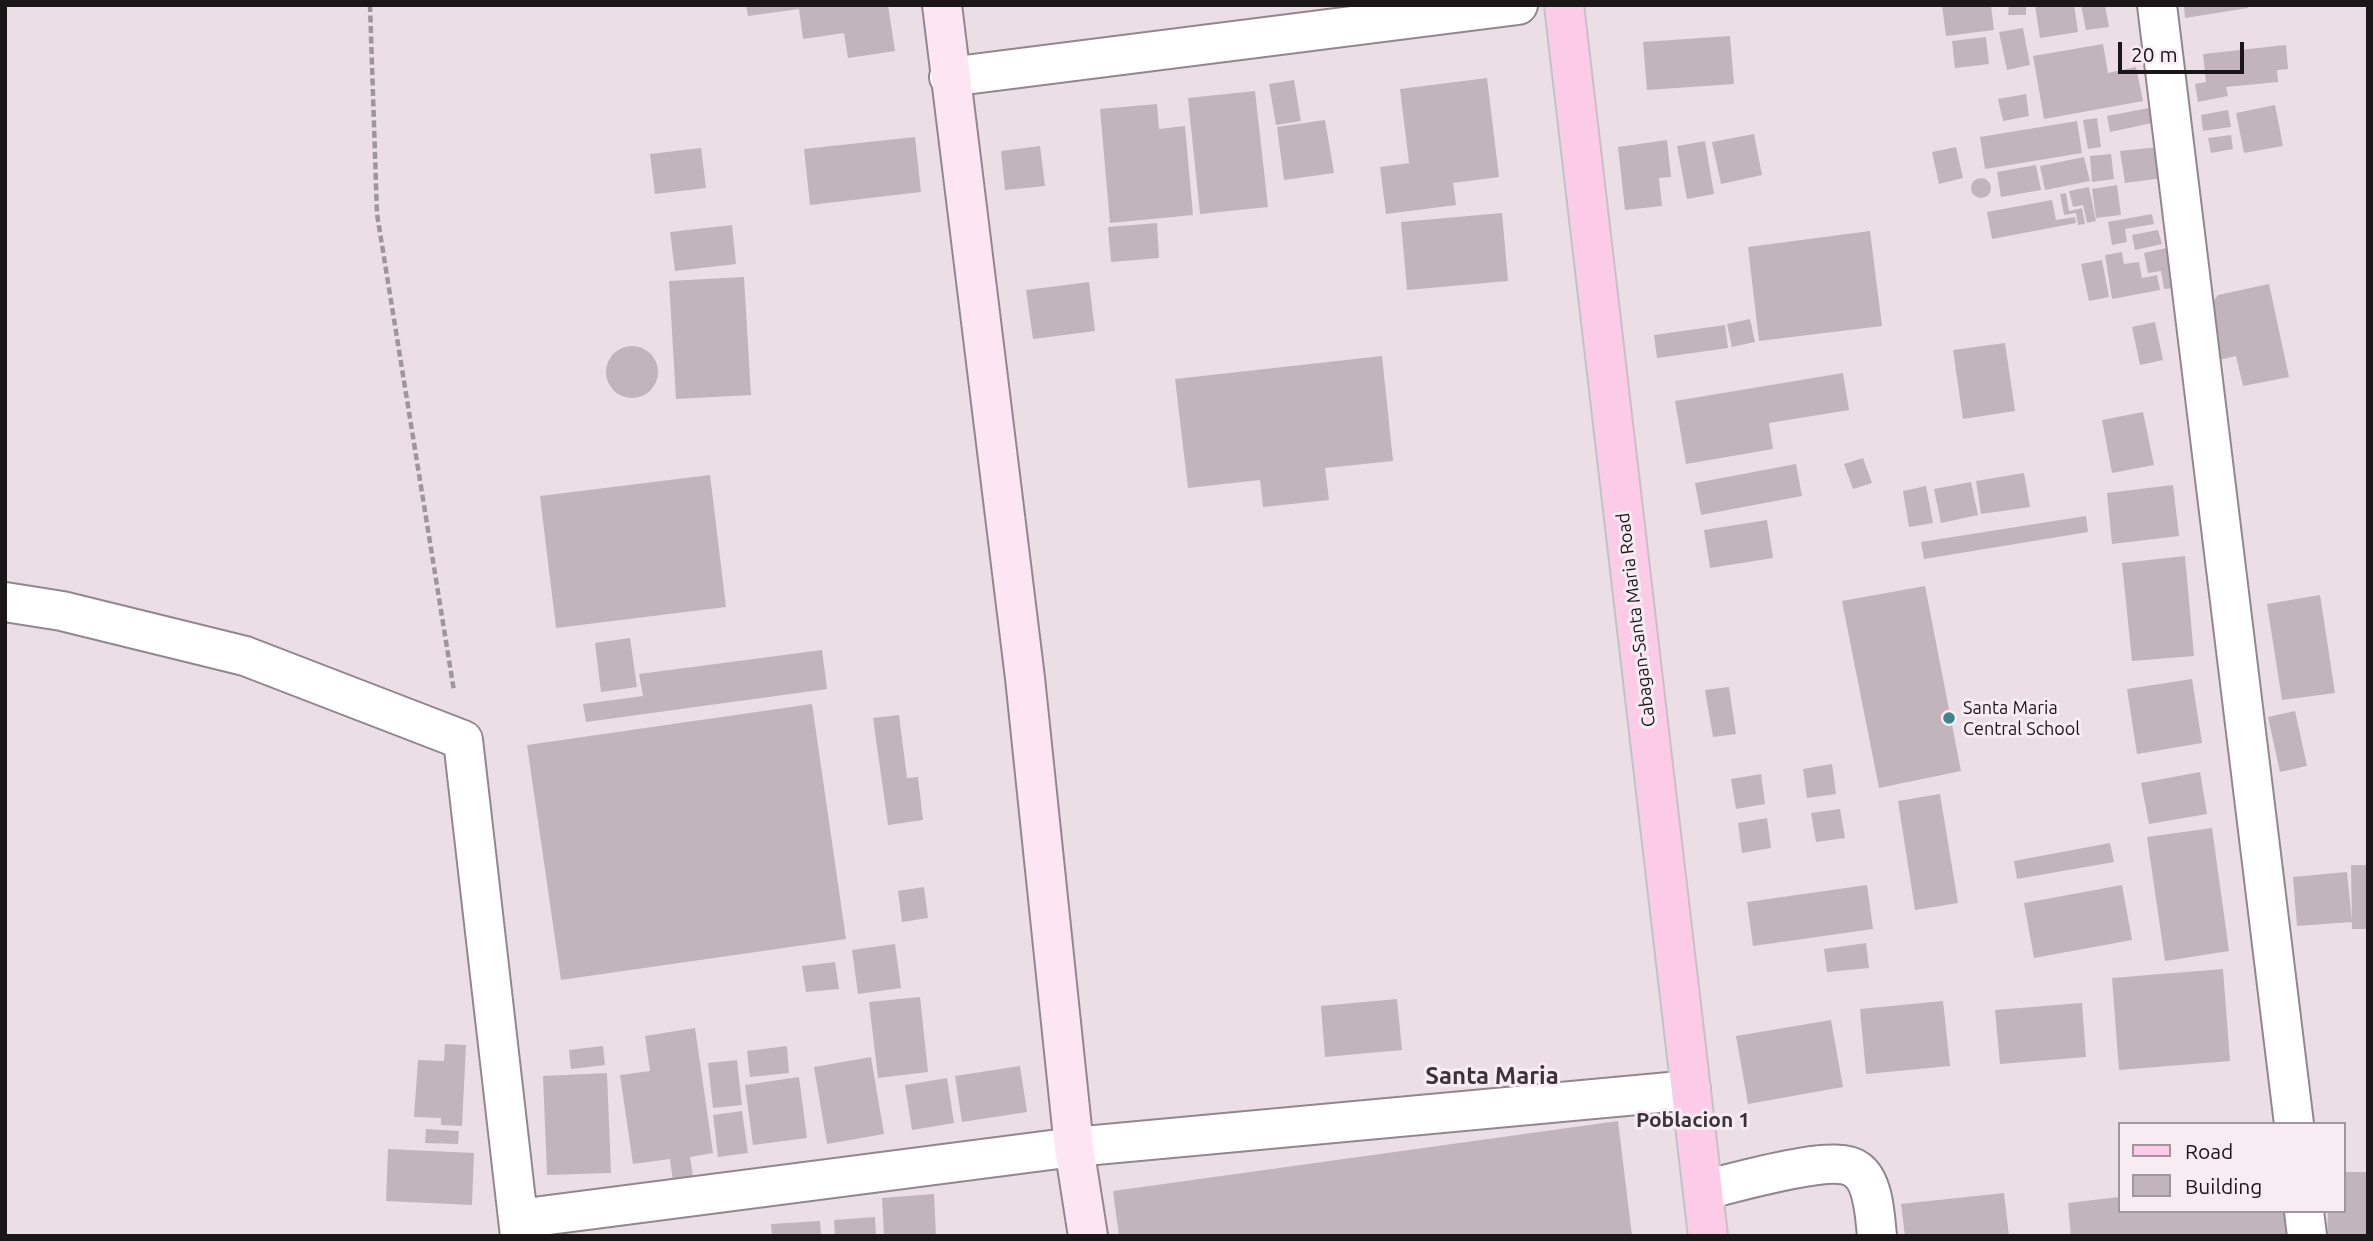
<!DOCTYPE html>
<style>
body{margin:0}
#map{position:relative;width:2373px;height:1241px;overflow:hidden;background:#ebdfe5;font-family:Ubuntu,sans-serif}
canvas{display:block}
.frame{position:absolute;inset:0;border:7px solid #1b1719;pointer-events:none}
.legend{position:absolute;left:2118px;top:1122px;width:228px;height:91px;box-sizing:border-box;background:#f8ecf3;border:2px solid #a0979c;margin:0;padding:9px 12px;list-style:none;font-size:21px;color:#1b1719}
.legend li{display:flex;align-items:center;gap:14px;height:35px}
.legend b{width:35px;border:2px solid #a0979c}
.scale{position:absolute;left:2118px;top:42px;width:126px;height:32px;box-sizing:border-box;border:4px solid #1b1719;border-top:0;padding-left:9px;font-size:21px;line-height:24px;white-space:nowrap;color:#1b1719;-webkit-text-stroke:5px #f8ecf3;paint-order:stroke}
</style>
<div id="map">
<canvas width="2373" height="1241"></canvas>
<div class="frame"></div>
<ul class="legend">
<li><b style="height:9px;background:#fbcbe8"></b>Road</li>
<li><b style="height:19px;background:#c1b5bb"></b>Building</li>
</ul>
<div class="scale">20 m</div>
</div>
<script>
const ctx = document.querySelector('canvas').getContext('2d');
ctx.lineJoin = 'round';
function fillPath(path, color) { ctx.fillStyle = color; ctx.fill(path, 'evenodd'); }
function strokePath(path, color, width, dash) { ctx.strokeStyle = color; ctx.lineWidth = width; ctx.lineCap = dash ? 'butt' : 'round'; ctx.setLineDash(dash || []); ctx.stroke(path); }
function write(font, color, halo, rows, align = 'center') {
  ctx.font = font + ' Ubuntu,sans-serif'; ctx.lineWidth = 6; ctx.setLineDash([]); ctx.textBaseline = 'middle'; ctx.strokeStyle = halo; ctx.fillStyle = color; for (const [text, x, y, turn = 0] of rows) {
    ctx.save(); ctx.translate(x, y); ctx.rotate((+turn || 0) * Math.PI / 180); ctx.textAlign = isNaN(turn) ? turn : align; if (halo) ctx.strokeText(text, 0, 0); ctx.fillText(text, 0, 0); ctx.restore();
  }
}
fillPath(new Path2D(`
 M 746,5 L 888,5 L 895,51 L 848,58 L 844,33 L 803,39 L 799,9 L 748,16 Z
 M 1942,5 L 1991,5 L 1994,30 L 1946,36 Z
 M 2009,5 L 2026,5 L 2026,15 L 2008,15 Z
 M 2035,5 L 2074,5 L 2078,32 L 2040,38 Z
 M 2081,5 L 2105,5 L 2109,27 L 2086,30 Z
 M 2184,5 L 2248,5 L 2248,8 L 2185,18 Z
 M 2023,28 L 2030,65 L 2007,70 L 1999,32 Z
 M 1730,36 L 1734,84 L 1647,90 L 1643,42 Z
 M 1986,37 L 1989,64 L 1955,68 L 1952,41 Z
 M 2103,44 L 2108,73 L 2136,67 L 2143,101 L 2044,119 L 2033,56 Z
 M 2286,45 L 2288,69 L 2277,70 L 2278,82 L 2226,87 L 2228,96 L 2198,102 L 2195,84 L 2206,82 L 2203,54 Z
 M 1487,78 L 1499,177 L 1453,183 L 1456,205 L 1386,214 L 1380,167 L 1409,163 L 1400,89 Z
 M 1294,80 L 1301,121 L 1276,125 L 1269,84 Z
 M 1255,91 L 1268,207 L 1200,214 L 1188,98 Z
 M 2026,94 L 2029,116 L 2003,121 L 1998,99 Z
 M 1157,104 L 1159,129 L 1185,126 L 1193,215 L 1110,223 L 1100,109 Z
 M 2275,105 L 2283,146 L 2244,153 L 2236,113 Z
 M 2149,108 L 2152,123 L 2110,132 L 2107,116 Z
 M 2228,110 L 2231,127 L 2203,131 L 2201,115 Z
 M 2097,118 L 2101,147 L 2088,149 L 2083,120 Z
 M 1325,120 L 1334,173 L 1284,180 L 1277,127 Z
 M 2077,121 L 2082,153 L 1985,169 L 1980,137 Z
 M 1754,134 L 1762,175 L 1721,184 L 1712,142 Z
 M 2231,135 L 2233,149 L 2211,153 L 2208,138 Z
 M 915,137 L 921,192 L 810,205 L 804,149 Z
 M 1667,140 L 1671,177 L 1659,178 L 1662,206 L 1625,210 L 1618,147 Z
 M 1705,141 L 1714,194 L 1687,199 L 1677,146 Z
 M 1040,146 L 1045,186 L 1005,190 L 1001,151 Z
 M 1956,147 L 1963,178 L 1939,184 L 1932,152 Z
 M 2159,147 L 2163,178 L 2125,183 L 2120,151 Z
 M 701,148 L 706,188 L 655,194 L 650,154 Z
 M 2111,154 L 2114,179 L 2092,182 L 2090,156 Z
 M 2084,157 L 2090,181 L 2045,190 L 2040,166 Z
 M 2036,165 L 2041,190 L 2001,197 L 1997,172 Z
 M1971 188a10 10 0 1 1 20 0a10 10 0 1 1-20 0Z
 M 2117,185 L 2121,215 L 2096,218 L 2092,189 Z
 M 2089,187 L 2096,221 L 2087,223 L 2083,205 L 2073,207 L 2069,191 Z
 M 2066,193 L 2069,211 L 2082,208 L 2085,224 L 2078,225 L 2076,213 L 2064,215 L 2060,194 Z
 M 2052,200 L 2056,220 L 2075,217 L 2076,223 L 1992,239 L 1987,212 Z
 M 1502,213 L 1508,281 L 1407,290 L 1401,222 Z
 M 2152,214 L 2154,224 L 2125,229 L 2127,242 L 2112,245 L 2108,222 Z
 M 1157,223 L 1159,258 L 1111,262 L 1108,227 Z
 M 732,225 L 736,264 L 675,271 L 670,232 Z
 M 2158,230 L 2162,244 L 2135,250 L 2132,235 Z
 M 1870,231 L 1882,326 L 1759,341 L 1748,247 Z
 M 2166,248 L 2174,288 L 2164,289 L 2161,271 L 2148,273 L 2144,253 Z
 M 2122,252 L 2124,264 L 2139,262 L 2142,278 L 2157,275 L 2160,290 L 2112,299 L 2105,255 Z
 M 2102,260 L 2109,297 L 2089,301 L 2081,264 Z
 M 744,277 L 751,395 L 676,399 L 669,281 Z
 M 1089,282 L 1095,331 L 1033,339 L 1026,290 Z
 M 2269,284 L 2289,377 L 2243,386 L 2236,356 L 2219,360 L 2207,310 L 2218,295 Z
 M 1750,319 L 1755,342 L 1732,347 L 1727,324 Z
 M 2155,322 L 2163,360 L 2140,365 L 2132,327 Z
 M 1725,325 L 1728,348 L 1657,358 L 1654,335 Z
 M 2005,343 L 2015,411 L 1963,419 L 1953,350 Z
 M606 372a26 26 0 1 1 52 0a26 26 0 1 1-52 0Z
 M 1382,356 L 1393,461 L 1325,468 L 1329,500 L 1263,507 L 1260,480 L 1188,488 L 1175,379 Z
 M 1843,373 L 1849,410 L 1769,423 L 1773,449 L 1686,464 L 1675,401 Z
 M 2143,412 L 2154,465 L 2112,473 L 2102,420 Z
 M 1863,458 L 1872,483 L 1853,489 L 1844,464 Z
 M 1796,464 L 1802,496 L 1701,515 L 1695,483 Z
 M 2024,473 L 2030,507 L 1981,514 L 1976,481 Z
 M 710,475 L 726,607 L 556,628 L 540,496 Z
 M 1971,482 L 1978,515 L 1941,523 L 1934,489 Z
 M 2173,485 L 2179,536 L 2112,544 L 2107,493 Z
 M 1926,486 L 1933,523 L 1909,527 L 1903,491 Z
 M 2086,516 L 2088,532 L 1924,559 L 1921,542 Z
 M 1767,520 L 1773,558 L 1710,568 L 1704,530 Z
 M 2185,556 L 2194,656 L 2132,661 L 2122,563 Z
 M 1925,586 L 1961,771 L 1879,788 L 1842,601 Z
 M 2320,595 L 2335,693 L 2282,700 L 2267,604 Z
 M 630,638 L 637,687 L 601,692 L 595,643 Z
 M 822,650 L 827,689 L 586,722 L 583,704 L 643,696 L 639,674 Z
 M 2192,679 L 2202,743 L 2137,754 L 2127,689 Z
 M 1729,687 L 1736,734 L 1713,737 L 1705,690 Z
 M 812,704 L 846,939 L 561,980 L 527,745 Z
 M 2295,711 L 2307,766 L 2280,772 L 2268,717 Z
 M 899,715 L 907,778 L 918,777 L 923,820 L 888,825 L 873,718 Z
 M 1832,764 L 1836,794 L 1807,798 L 1803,769 Z
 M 2200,772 L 2207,814 L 2149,824 L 2141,783 Z
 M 1761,774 L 1765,804 L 1736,809 L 1731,779 Z
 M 1940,794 L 1958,903 L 1915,910 L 1898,801 Z
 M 1840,809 L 1845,838 L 1816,842 L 1811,813 Z
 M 1767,818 L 1771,848 L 1742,853 L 1738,823 Z
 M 2212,828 L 2229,951 L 2165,961 L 2147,837 Z
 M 2110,843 L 2114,862 L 2017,879 L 2014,861 Z
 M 2351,865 L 2368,865 L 2368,929 L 2352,929 Z
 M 2347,872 L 2352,922 L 2297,926 L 2293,877 Z
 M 1867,885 L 1873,929 L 1753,946 L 1747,902 Z
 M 2122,885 L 2132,940 L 2034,958 L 2024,903 Z
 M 924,887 L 928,918 L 902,922 L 898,891 Z
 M 1866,943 L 1869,968 L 1827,972 L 1824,949 Z
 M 895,944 L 901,988 L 858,994 L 852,950 Z
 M 835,962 L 839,989 L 806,992 L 802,966 Z
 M 2223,969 L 2230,1061 L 2119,1070 L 2112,978 Z
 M 920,997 L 928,1072 L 878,1078 L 869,1002 Z
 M 1397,999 L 1402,1050 L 1325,1057 L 1321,1006 Z
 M 1943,1001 L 1950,1066 L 1866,1074 L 1860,1009 Z
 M 2082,1003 L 2086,1057 L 2000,1064 L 1995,1010 Z
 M 1831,1020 L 1843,1087 L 1748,1104 L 1736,1036 Z
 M 695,1028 L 713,1153 L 690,1157 L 693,1177 L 673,1181 L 670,1159 L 633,1164 L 620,1075 L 650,1071 L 645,1036 Z
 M 445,1044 L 466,1045 L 462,1126 L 441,1125 L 441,1118 L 414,1117 L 418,1060 L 444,1061 Z
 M 603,1046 L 605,1065 L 571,1069 L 569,1050 Z
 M 787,1046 L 789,1073 L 750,1077 L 747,1051 Z
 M 871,1057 L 884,1134 L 827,1144 L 814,1067 Z
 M 737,1060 L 742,1105 L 713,1108 L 708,1063 Z
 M 1020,1066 L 1027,1112 L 962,1122 L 955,1076 Z
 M 607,1073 L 611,1173 L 547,1175 L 543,1076 Z
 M 799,1077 L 807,1138 L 753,1145 L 745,1085 Z
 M 947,1078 L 954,1123 L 912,1130 L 905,1085 Z
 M 742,1111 L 748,1153 L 718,1157 L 713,1115 Z
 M 1618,1121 L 1632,1236 L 1119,1236 L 1113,1191 Z
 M 426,1129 L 459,1131 L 458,1144 L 425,1143 Z
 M 388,1149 L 474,1153 L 472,1205 L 386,1201 Z
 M 2343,1172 L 2368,1172 L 2368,1236 L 2327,1236 L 2328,1211 L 2343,1211 Z
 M 2004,1193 L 2009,1236 L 1905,1236 L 1901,1204 Z
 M 934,1194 L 936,1236 L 884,1236 L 882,1198 Z
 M 2119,1197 L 2119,1211 L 2298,1211 L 2301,1233 L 2277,1236 L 2071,1236 L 2068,1203 Z
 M 875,1217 L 876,1236 L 835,1236 L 834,1220 Z
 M 820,1221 L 821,1236 L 772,1236 L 771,1224 Z`), '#c1b5bb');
const street = new Path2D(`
 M 2157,5 L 2294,1124
 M 949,77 L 1518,5
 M 5,602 L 62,611 L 245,656 L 463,740 L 520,1236
 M 1703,1190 C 1733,1184 1834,1152 1857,1170 C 1874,1182 1875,1217 1877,1236
 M 2304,1211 L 2307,1236
 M 518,1219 L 1074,1147 L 1691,1090`);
const secondary = new Path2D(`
 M 942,5 L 1025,678 L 1074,1147 L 1088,1236`);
const primary = new Path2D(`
 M 1564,5 L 1708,1236`);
strokePath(street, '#92878d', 42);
strokePath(secondary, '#92878d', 42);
strokePath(primary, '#c4c3c3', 42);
strokePath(new Path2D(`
 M 370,5 L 377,214 L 454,691`), '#9f969a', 4.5, [7, 3.5]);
strokePath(street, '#fff', 38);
strokePath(secondary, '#fde5f3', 38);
strokePath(primary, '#fbcbe8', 38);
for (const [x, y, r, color] of [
 [1949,718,7,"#3f8591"]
]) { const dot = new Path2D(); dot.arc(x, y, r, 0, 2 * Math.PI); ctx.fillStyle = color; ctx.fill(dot); strokePath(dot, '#f8ecf3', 2.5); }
write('18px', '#1b1719', '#f8ecf3', [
 ["Cabagan-Santa Maria Road",1636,620,-97]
]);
write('18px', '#1b1719', '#f8ecf3', [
 ["Santa Maria",1963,708],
 ["Central School",1963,729]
], 'left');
write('bold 21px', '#3c3338', '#f8ecf3', [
 ["Poblacion 1",1693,1120]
]);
write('bold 24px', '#3c3338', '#f8ecf3', [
 ["Santa Maria",1492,1076]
]);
</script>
